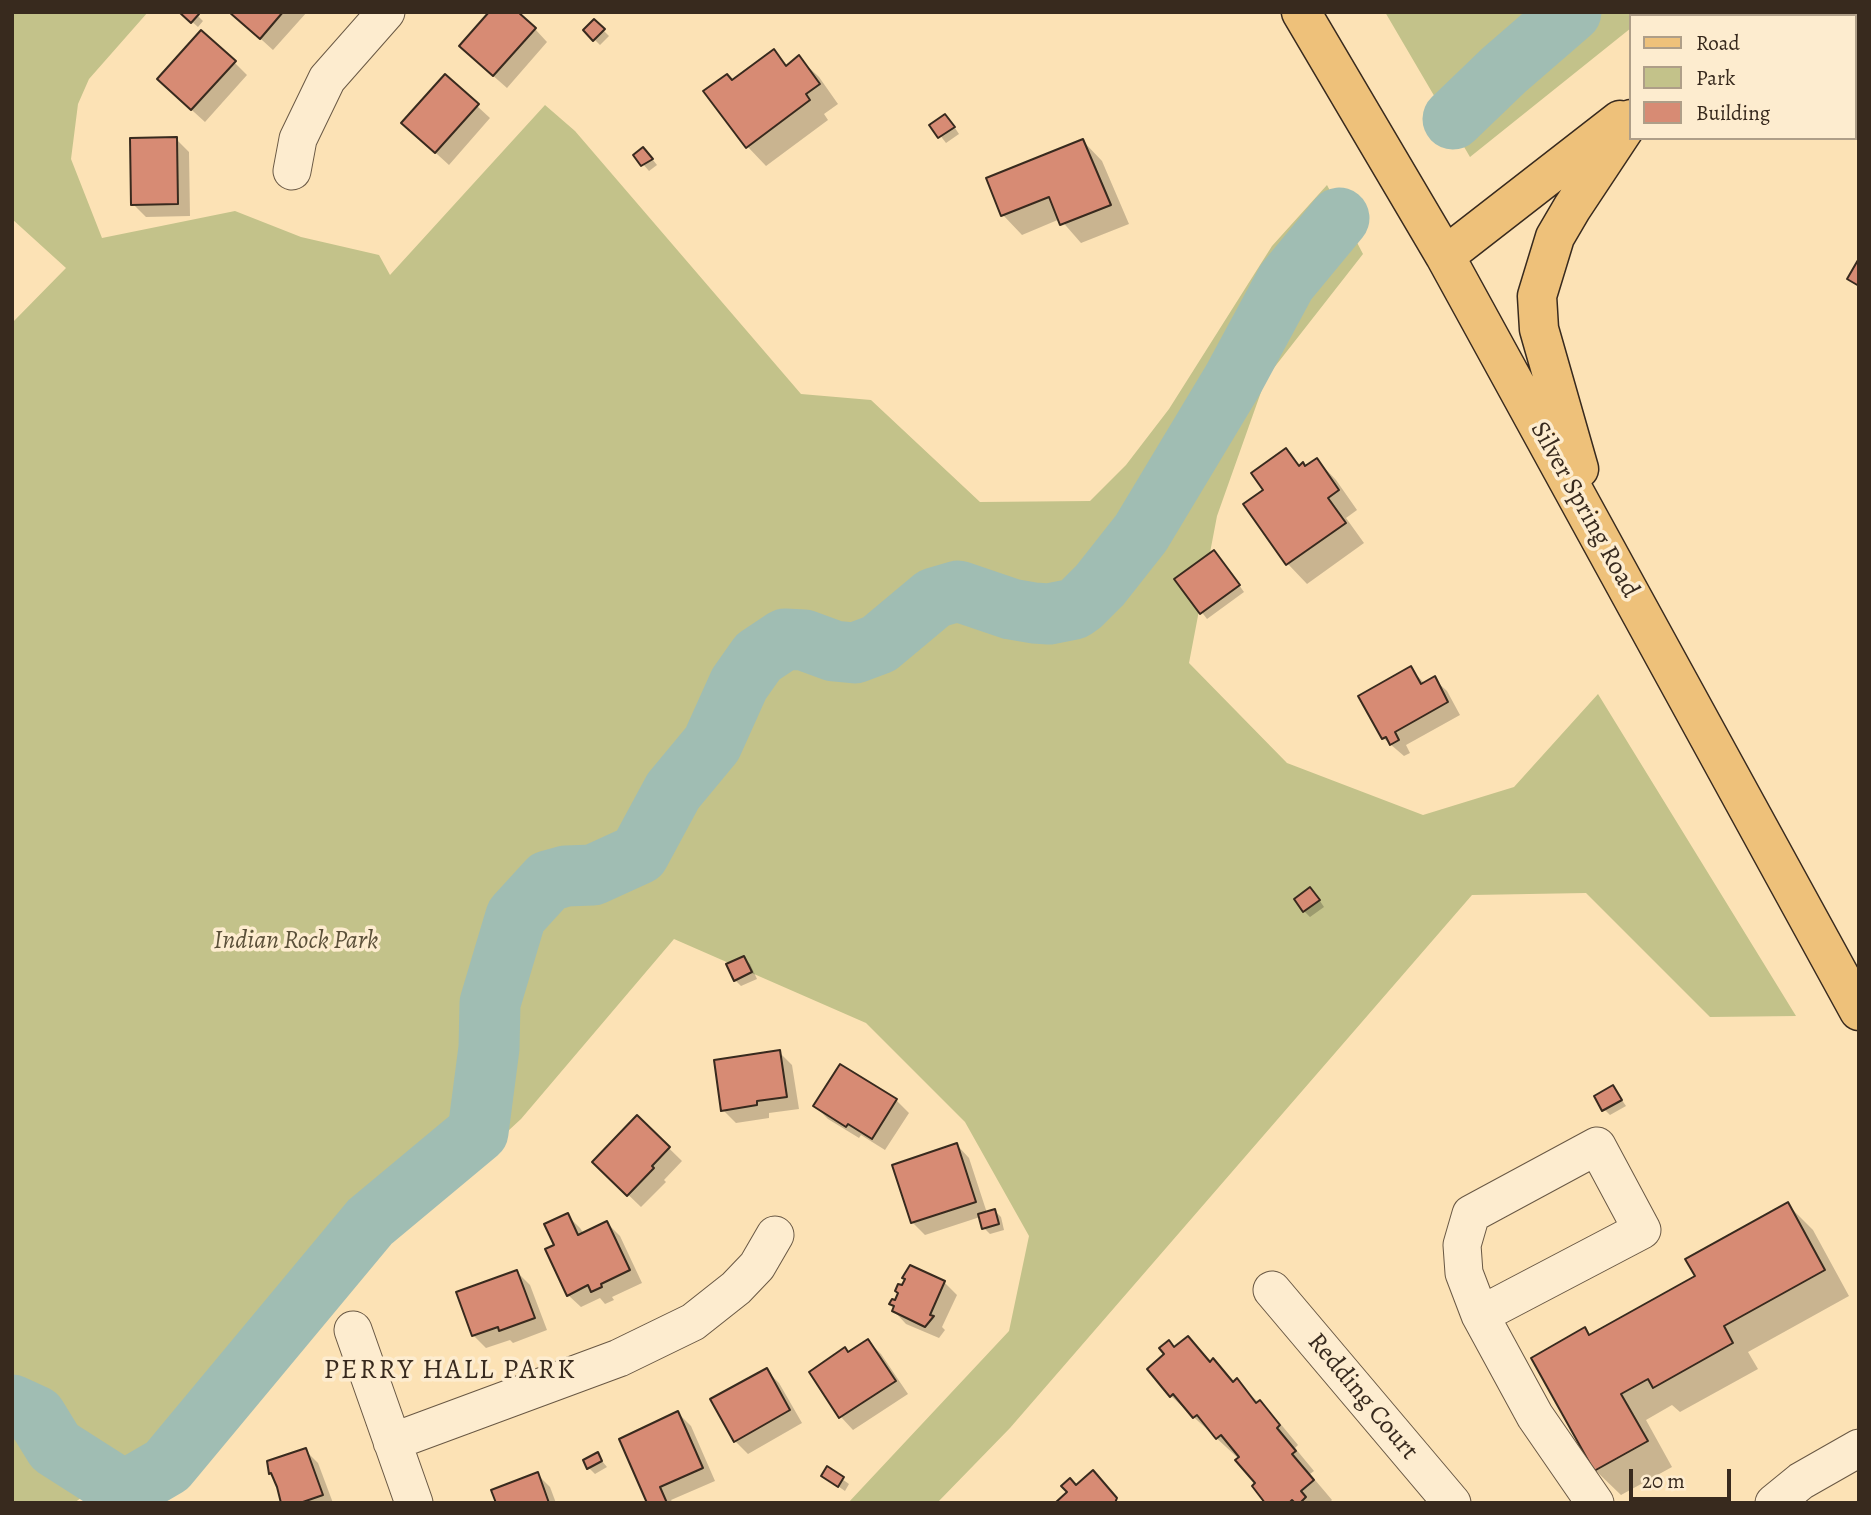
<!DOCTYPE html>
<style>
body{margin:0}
#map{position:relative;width:1871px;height:1515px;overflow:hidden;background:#fce2b5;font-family:Alegreya,serif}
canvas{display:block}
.frame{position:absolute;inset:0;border:14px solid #382a1e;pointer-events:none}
.legend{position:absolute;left:1629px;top:14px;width:228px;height:126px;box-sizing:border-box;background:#fdeccf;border:2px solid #ae9e88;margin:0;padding:9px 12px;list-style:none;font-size:21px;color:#382a1e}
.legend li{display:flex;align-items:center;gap:14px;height:35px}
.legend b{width:35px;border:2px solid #ae9e88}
.scale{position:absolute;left:1629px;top:1469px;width:102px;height:32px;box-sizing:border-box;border:4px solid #382a1e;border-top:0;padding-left:9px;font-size:21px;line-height:24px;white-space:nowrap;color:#382a1e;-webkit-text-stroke:5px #fdeccf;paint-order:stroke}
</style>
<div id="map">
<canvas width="1871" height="1515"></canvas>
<div class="frame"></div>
<ul class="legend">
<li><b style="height:9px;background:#eec17a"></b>Road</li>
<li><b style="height:19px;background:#c3c28a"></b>Park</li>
<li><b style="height:19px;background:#d78b74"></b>Building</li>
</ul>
<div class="scale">20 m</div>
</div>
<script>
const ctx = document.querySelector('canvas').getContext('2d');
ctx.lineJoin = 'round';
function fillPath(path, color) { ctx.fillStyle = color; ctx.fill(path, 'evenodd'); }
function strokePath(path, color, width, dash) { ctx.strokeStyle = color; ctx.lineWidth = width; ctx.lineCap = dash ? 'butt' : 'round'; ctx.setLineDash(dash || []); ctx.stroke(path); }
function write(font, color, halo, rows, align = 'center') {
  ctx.font = font + ' Alegreya,serif'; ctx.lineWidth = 7; ctx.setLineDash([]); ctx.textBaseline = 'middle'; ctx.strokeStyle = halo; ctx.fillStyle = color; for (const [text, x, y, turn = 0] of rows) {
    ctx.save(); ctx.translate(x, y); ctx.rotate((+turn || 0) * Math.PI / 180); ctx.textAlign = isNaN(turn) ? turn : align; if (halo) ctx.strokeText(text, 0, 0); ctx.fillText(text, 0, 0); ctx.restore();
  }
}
fillPath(new Path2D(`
 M 12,12 L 148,12 L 89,79 L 78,104 L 71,159 L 102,238 L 235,211 L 301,237 L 379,255 L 390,275 L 545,105 L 575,131 L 801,394 L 871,400 L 980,502 L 1090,501 L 1126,465 L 1169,409 L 1272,246 L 1327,185 L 1363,254 L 1266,378 L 1217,516 L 1189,663 L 1287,763 L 1423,815 L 1514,787 L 1598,694 L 1796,1016 L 1710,1017 L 1586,893 L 1472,895 L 1010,1428 L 937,1503 L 848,1503 L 1009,1331 L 1029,1236 L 965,1122 L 866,1023 L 674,939 L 521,1119 L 217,1400 L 74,1503 L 12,1503 L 12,323 L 66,268 L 12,219 Z
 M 1385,12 L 1652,12 L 1647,16 L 1631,16 L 1631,28 L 1470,157 Z`), '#c3c28a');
fillPath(new Path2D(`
 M 181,12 L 194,12 L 203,21 L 198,27 Z
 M 231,12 L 307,12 L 273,50 Z
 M 594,21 L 609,36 L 600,45 L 585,30 Z
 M 535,29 L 547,42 L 507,88 L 474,59 Z
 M 773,52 L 788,66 L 799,58 L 819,77 L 838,104 L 824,114 L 828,120 L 766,166 L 747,146 L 733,82 Z
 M 234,62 L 247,75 L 205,122 L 172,92 Z
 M 477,106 L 490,118 L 449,165 L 417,136 Z
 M 951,122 L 959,134 L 946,143 L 932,125 Z
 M 176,139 L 189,152 L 190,216 L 146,217 L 133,204 Z
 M 1083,141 L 1102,161 L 1129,224 L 1081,243 L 1060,219 L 1022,235 L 1003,215 Z
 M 635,155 L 649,155 L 657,165 L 649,171 Z
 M 1286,451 L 1301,466 L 1306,468 L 1317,460 L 1336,480 L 1357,510 L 1346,518 L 1364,543 L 1307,584 L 1288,564 L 1245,505 L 1265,490 Z
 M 1220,558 L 1244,592 L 1207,619 L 1177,580 Z
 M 1411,669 L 1425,684 L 1434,679 L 1447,691 L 1460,715 L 1406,745 L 1410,753 L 1404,756 L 1383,738 Z
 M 1316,895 L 1324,907 L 1310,917 L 1304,911 Z
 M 744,958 L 750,964 L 757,979 L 741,986 L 735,980 Z
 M 779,1052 L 792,1065 L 799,1109 L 769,1113 L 769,1118 L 736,1123 L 723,1110 Z
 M 1613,1087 L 1626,1106 L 1610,1115 L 1604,1109 Z
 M 896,1100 L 909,1113 L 885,1150 L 861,1135 L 859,1138 L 828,1119 L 815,1106 Z
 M 637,1117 L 682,1161 L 664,1180 L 666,1182 L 641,1207 L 594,1162 Z
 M 957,1145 L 969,1158 L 987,1213 L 995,1211 L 1001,1217 L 1004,1230 L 990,1234 L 984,1228 L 980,1217 L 925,1235 L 912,1222 Z
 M 1787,1204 L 1813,1230 L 1849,1296 L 1748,1352 L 1758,1369 L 1680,1412 L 1672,1405 L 1646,1420 L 1672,1467 L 1621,1495 L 1595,1470 L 1585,1330 L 1591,1336 L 1697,1277 Z
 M 567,1215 L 580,1228 L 584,1234 L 607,1223 L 620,1236 L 642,1283 L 612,1297 L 614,1300 L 605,1304 L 600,1298 L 581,1307 L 568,1295 L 556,1246 Z
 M 517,1272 L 530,1285 L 547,1330 L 513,1343 L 510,1340 L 486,1348 L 473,1335 Z
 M 944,1282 L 957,1295 L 942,1327 L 945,1330 L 939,1338 L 906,1324 L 894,1311 L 895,1307 L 892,1304 L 903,1287 Z
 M 1188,1338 L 1212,1362 L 1213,1361 L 1234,1382 L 1236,1381 L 1279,1422 L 1298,1445 L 1295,1448 L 1314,1471 L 1310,1474 L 1332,1500 L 1329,1503 L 1267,1503 L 1258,1484 L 1239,1459 L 1171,1396 L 1149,1369 Z
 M 868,1341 L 881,1354 L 908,1394 L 853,1430 L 841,1417 L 812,1372 L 845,1349 L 850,1353 Z
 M 766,1370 L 779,1383 L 802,1423 L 748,1454 L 735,1441 Z
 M 678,1413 L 691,1426 L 715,1481 L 671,1500 L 673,1503 L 649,1503 Z
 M 305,1450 L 318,1463 L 333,1503 L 283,1503 L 271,1473 Z
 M 597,1455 L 607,1467 L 595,1474 L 589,1468 Z
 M 828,1469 L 849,1484 L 845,1491 L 823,1476 Z
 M 537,1474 L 550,1487 L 556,1503 L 498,1503 Z`), '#0003');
strokePath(new Path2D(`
 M 159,1503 L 167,1466`), '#768277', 10);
strokePath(new Path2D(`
 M 1453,119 L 1504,70 L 1571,12
 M 12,1405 L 36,1416 L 55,1447 L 124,1491 L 167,1466 L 370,1222 L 478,1132 L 489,1048 L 490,1003 L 516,916 L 548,881 L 566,876 L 593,875 L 639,854 L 673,791 L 712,744 L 739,684 L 758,657 L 785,639 L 804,640 L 834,651 L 855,653 L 879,644 L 934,598 L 958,591 L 1011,609 L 1034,613 L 1049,614 L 1074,609 L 1081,604 L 1100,585 L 1141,533 L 1233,380 L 1286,282 L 1339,218`), '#a0bdb3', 61);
const building = new Path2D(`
 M 179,12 L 197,12 L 199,14 L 191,23 Z
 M 229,12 L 283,12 L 260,39 Z
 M 489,12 L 518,12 L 536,28 L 493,76 L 459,46 Z
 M 594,19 L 605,29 L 593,41 L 583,30 Z
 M 201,30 L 236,61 L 191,110 L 157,79 Z
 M 774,49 L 786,66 L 799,55 L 820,84 L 806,94 L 810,100 L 746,148 L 703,91 L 727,74 L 732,80 Z
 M 445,74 L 479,104 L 435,153 L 401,123 Z
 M 945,114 L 955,127 L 938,138 L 929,125 Z
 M 177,137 L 178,204 L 131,205 L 130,138 Z
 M 1083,139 L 1111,205 L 1060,225 L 1049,197 L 1001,216 L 986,178 Z
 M 643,147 L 653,159 L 641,166 L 633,155 Z
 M 1858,260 L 1859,261 L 1859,286 L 1847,279 Z
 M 1286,448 L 1299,466 L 1303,462 L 1305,466 L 1317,458 L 1339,490 L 1328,498 L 1346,523 L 1286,565 L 1243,504 L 1263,490 L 1251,473 Z
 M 1214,550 L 1240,585 L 1200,614 L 1174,579 Z
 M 1411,666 L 1421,684 L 1435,676 L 1448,702 L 1395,732 L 1399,740 L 1390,745 L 1386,737 L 1382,739 L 1358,696 Z
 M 1310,887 L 1320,900 L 1303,912 L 1294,899 Z
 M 744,956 L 752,972 L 734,981 L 726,964 Z
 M 780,1050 L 787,1097 L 757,1101 L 757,1105 L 721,1111 L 714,1060 Z
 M 840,1064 L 897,1099 L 872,1139 L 848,1124 L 846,1127 L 813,1106 Z
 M 1613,1085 L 1622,1100 L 1602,1111 L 1594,1096 Z
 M 637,1115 L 670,1147 L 652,1166 L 654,1168 L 627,1196 L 592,1162 Z
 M 957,1143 L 976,1202 L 911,1223 L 892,1165 Z
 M 1788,1202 L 1825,1270 L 1724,1326 L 1733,1343 L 1653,1388 L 1648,1379 L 1621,1394 L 1648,1441 L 1594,1471 L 1531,1358 L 1585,1327 L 1589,1335 L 1695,1276 L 1685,1259 Z
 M 995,1209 L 999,1224 L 982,1229 L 978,1214 Z
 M 568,1213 L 578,1235 L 607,1221 L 630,1270 L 601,1284 L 602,1287 L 591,1292 L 588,1285 L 567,1296 L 545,1249 L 554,1245 L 544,1224 Z
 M 910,1265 L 945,1281 L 930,1315 L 934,1316 L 925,1327 L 892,1311 L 894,1306 L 889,1304 L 892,1299 L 895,1300 L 898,1293 L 895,1291 L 898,1284 L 902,1285 L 905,1279 L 902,1278 Z
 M 517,1270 L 535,1318 L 499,1331 L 498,1327 L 472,1336 L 456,1292 Z
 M 1188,1336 L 1210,1362 L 1213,1358 L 1233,1382 L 1237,1378 L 1256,1403 L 1260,1400 L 1280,1425 L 1277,1428 L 1296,1451 L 1292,1454 L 1314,1480 L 1301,1491 L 1306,1497 L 1300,1503 L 1295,1503 L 1292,1500 L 1289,1503 L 1265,1503 L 1252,1486 L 1255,1483 L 1235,1460 L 1239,1457 L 1221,1435 L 1216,1439 L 1197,1415 L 1193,1418 L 1173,1394 L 1170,1397 L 1147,1369 L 1164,1354 L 1159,1348 L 1169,1340 L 1174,1347 Z
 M 868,1339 L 896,1381 L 839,1418 L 809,1372 L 845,1347 L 848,1352 Z
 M 767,1368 L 790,1410 L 734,1442 L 710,1399 Z
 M 678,1411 L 703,1468 L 660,1487 L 667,1503 L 647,1503 L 619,1439 Z
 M 306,1448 L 323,1495 L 300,1503 L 281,1503 L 277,1487 L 271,1473 L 269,1474 L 267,1461 Z
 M 598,1452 L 602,1461 L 587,1469 L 583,1460 Z
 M 827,1466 L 844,1477 L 838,1487 L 821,1476 Z
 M 1093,1470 L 1117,1498 L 1115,1503 L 1055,1503 L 1067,1492 L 1061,1486 L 1070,1478 L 1076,1485 Z
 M 538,1472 L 549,1503 L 496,1503 L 491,1490 Z`);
fillPath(building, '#d78b74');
strokePath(building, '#382a1e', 2);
const minor = new Path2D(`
 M 292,171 L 298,139 L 327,79 L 386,12
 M 1272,1290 L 1452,1503
 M 1480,1315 L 1642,1230 L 1597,1146 L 1471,1214 L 1462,1245 L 1464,1273 L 1480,1315 L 1535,1416 L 1595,1503
 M 353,1330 L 414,1503
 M 392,1442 L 619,1358 L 693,1322 L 736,1288 L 757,1266 L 775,1235
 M 1774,1503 L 1801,1481 L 1859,1448`);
const major = new Path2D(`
 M 1301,12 L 1445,256 L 1859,1011
 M 1750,16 L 1754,12
 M 1445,256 L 1620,120
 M 1579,469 L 1539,329 L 1537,296 L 1555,237 L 1572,208 L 1631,119`);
strokePath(minor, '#695844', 39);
strokePath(major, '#382a1e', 41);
strokePath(minor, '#fdeccf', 37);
strokePath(major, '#eec17a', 38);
write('26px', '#382a1e', '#fdeccf', [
 ["Silver Spring Road",1584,510,61],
 ["Redding Court",1362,1397,50]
]);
write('italic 26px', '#5b5039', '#fdeccf', [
 ["Indian Rock Park",296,942]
]);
ctx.letterSpacing = '2px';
write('28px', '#382a1e', '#fdeccf', [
 ["PERRY HALL PARK",450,1371]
]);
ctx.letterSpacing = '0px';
</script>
